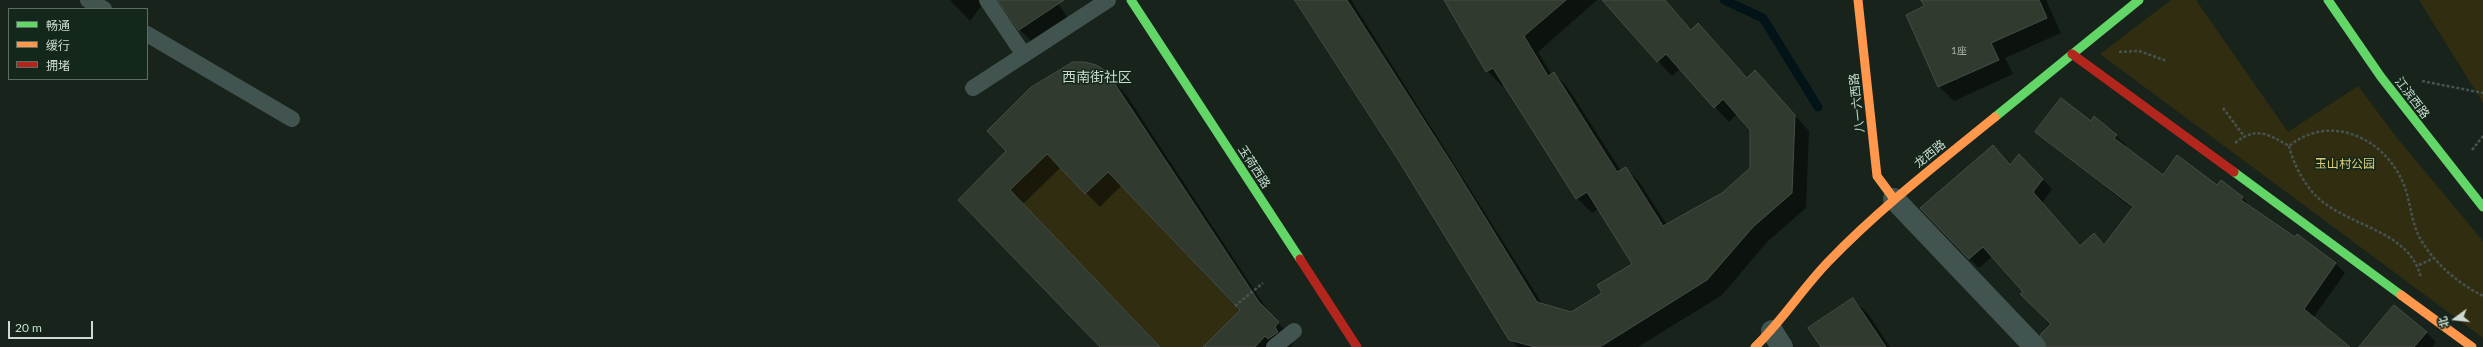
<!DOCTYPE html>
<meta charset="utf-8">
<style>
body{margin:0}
#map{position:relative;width:2483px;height:347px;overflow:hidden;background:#18231c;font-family:Lato,"Noto Sans SC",sans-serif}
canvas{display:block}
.legend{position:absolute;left:8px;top:8px;width:140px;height:72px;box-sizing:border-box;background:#13281b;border:1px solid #5d6f64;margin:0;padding:5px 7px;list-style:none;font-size:12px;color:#cddad1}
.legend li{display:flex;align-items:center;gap:8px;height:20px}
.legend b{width:20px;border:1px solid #5d6f64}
.north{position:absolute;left:2435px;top:299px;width:40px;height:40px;-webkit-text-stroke:3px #13281b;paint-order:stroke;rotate:255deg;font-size:11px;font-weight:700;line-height:16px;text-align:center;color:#cddad1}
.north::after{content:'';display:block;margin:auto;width:14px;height:18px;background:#cddad1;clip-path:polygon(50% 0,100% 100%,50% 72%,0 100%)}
.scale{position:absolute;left:8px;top:321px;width:85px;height:18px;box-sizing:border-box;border:2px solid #cddad1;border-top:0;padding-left:5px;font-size:12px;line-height:14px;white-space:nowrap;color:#cddad1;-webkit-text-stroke:3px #13281b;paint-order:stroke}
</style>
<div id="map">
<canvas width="2483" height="347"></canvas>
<ul class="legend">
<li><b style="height:5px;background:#63d668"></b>畅通</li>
<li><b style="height:5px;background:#ff974d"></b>缓行</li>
<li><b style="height:5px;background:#b3261e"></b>拥堵</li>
</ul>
<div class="north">北</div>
<div class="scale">20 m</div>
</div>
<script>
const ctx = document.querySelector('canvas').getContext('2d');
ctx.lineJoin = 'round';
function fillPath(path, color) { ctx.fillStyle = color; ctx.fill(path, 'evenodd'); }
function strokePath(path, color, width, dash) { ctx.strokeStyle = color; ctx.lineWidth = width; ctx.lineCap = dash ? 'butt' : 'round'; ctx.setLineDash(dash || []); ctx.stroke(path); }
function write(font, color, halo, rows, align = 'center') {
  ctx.font = font + ' Lato,"Noto Sans SC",sans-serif'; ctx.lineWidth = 3; ctx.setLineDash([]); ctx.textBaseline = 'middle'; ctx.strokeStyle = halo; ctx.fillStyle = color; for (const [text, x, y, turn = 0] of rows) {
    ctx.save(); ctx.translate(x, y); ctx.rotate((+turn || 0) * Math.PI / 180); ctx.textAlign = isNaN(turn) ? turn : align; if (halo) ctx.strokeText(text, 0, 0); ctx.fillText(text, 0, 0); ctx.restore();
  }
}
fillPath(new Path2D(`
 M 2171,0 L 2196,0 L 2288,132 L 2358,86 L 2398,139 L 2483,241 L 2483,338 L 2100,54 Z
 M 2419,0 L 2483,0 L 2483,103 Z
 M 1026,132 L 1085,194 L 1108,172 L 1239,310 L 1203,347 L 1160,347 L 1010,190 L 1027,174 L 1006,151 Z`), '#312d11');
fillPath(new Path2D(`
 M 950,0 L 986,0 L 970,21 Z
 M 999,0 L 1056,0 L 1069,20 L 1034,44 L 1020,30 Z
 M 1297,0 L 1351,0 L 1543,305 L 1571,313 L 1603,293 L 1633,264 L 1598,209 L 1592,213 L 1577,198 L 1505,84 L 1502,86 L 1487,71 L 1445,0 L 1597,0 L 1538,52 L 1552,75 L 1554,73 L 1568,88 L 1621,171 L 1626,168 L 1640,183 L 1667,225 L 1723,193 L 1751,168 L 1751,129 L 1737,114 L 1729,122 L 1680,69 L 1672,76 L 1603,0 L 1665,0 L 1692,30 L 1698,24 L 1748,78 L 1755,71 L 1809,131 L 1806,208 L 1767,242 L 1722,295 L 1638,347 L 1518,347 L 1510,339 L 1398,158 Z
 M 1922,0 L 2046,0 L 2061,33 L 2005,58 L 2013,74 L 1954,101 L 1939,86 Z
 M 1105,72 L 1127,96 L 1272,317 L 1292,337 L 1289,339 L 1293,344 L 1290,347 L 1205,347 L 1241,310 L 1122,185 L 1100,207 L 1061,167 L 1023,204 L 1160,347 L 1101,347 L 959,200 Z
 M 2091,122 L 2116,136 L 2126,145 L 2124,147 L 2163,176 L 2217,187 L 2243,198 L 2251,208 L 2295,238 L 2297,236 L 2336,264 L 2345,273 L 2313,318 L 2349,347 L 2048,347 L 2052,324 L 1993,256 L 1979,268 L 1969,259 L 2011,166 L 2028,164 L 2052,189 L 2042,203 L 2081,247 L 2105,246 L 2133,209 L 2036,132 Z
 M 1853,299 L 1869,315 L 1890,347 L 1822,347 Z
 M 2426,332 L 2436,342 L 2432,347 L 2361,347 Z`), '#0007');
strokePath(new Path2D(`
 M 1724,0 L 1763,18 L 1818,107`), '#021418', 9);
const building = new Path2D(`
 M 998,0 L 1064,0 L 1019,30 Z
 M 1295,0 L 1347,0 L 1454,167 L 1537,302 L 1571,312 L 1602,293 L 1597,285 L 1632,264 L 1587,192 L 1576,199 L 1493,68 L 1486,72 L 1444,0 L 1566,0 L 1524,36 L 1548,76 L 1554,72 L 1617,172 L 1626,167 L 1663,226 L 1722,193 L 1750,168 L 1750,130 L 1723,99 L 1714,108 L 1666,54 L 1657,62 L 1602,0 L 1665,0 L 1691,30 L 1698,23 L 1747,78 L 1755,70 L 1795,115 L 1792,193 L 1753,227 L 1707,280 L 1600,347 L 1535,347 L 1509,340 L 1397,158 Z
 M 1921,0 L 2039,0 L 2047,18 L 1991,43 L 1999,60 L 1938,87 L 1906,15 L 1924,6 Z
 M 1073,62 L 1085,62 L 1096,65 L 1106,71 L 1113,81 L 1259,302 L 1279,322 L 1275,327 L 1278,332 L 1268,339 L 1265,336 L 1255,347 L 1203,347 L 1240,310 L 1108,172 L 1085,194 L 1047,154 L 1010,190 L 1160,347 L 1100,347 L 958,200 L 1006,151 L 987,131 L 1030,88 Z
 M 2061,98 L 2091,121 L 2094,116 L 2117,135 L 2114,138 L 2163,175 L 2177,155 L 2217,185 L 2221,180 L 2243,197 L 2241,200 L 2295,237 L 2297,234 L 2336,263 L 2304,309 L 2350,347 L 2047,347 L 2040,335 L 2051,324 L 2020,294 L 2023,292 L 1983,247 L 1969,259 L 1920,208 L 1993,145 L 2010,165 L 2019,154 L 2043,179 L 2033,192 L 2080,246 L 2094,233 L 2104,245 L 2133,207 L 2035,132 Z
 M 1853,298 L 1886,347 L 1821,347 L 1808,328 Z
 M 2394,305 L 2427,332 L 2414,347 L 2359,347 Z`);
fillPath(building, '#313a2e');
strokePath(building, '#464d45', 1);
strokePath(new Path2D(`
 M 2119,52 L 2139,51 L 2167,61
 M 2422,81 L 2483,93
 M 2223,108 L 2244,136
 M 2235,143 C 2256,126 2268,134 2289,146 C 2331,112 2386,139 2404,185 C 2411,203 2411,223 2421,240 C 2435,264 2459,284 2483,296
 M 2289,146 C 2293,163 2303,182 2315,195 C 2346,227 2410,229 2421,278
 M 2472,150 L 2483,136
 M 2419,265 L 2434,258
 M 1235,306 L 1263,283`), '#465350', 2.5, [3, 2]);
strokePath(new Path2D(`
 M 88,0 L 104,9
 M 987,0 L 1024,55
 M 147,34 L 292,119
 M 973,88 L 1108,0
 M 1274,347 L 1294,331`), '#42544f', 16);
strokePath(new Path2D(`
 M 1894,199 L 2035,347
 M 1772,331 L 1782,347`), '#42544f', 22);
strokePath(new Path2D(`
 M 1131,0 L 1300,259
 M 2328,0 L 2381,77 L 2483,207
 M 1995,117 L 2139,0
 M 2234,172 L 2401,295`), '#63d668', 9);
strokePath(new Path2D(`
 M 1858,0 L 1877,176 L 1894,199
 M 2401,295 L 2472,347
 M 1755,347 C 1782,321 1802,289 1828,262 C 1879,209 1937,164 1995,117`), '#ff974d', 9);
strokePath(new Path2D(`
 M 2072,54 L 2234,172
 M 1300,259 L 1357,347`), '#b3261e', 9);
write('10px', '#a6b2a8', null, [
 ["1座",1959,51]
]);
write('12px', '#cddad1', '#13281b', [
 ["江滨西路",2412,98,53],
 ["八一六西路",1857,103,-96],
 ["龙西路",1930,154,-39],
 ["玉荷西路",1254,167,57]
]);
write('12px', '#dece7b', '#13281b', [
 ["玉山村公园",2345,164]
]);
write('14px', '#cddad1', '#13281b', [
 ["西南街社区",1097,77]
]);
</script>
